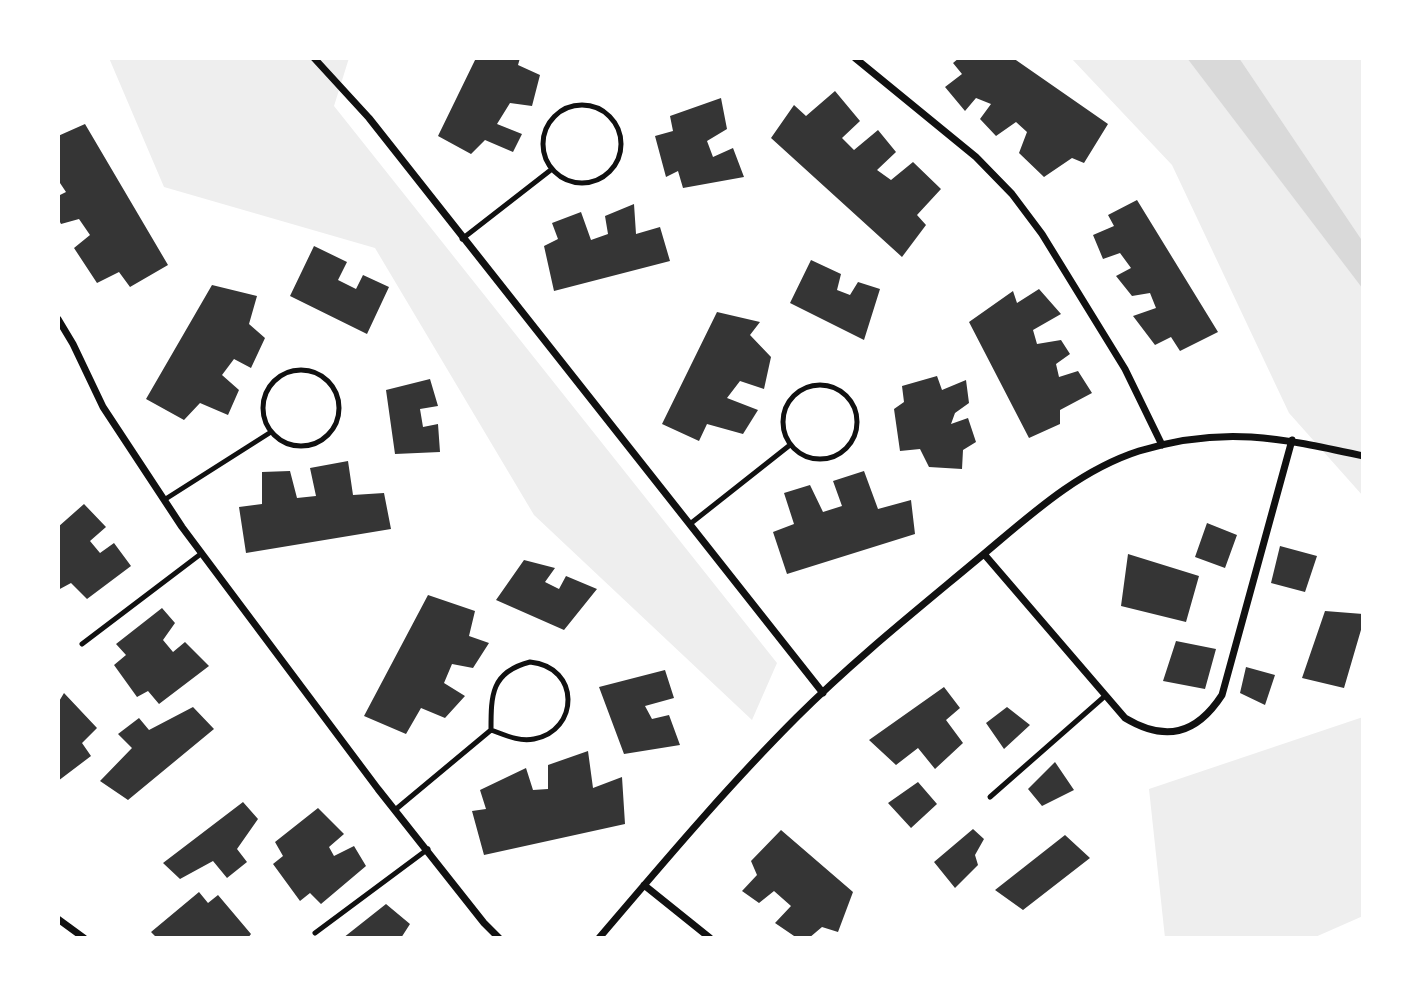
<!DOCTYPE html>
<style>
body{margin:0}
#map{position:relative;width:1421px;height:996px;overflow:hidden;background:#fff;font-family:Figtree,sans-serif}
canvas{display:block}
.frame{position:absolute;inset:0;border:60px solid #fff;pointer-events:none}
</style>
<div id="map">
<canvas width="1421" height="996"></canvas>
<div class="frame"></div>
</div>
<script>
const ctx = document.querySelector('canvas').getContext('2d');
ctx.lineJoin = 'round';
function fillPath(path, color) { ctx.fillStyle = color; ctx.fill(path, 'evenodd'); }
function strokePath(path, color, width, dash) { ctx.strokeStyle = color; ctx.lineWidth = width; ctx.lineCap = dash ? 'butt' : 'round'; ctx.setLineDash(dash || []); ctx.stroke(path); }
fillPath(new Path2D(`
 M 109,58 L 349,58 L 334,106 L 777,663 L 752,720 L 534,515 L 375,248 L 164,187 Z
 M 1071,58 L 1363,58 L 1363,496 L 1289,413 L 1172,165 Z
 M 1363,717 L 1363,916 L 1313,938 L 1165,938 L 1149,789 Z`), '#eee');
fillPath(new Path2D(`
 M 1187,58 L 1239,58 L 1363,242 L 1363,289 Z`), '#d9d9d9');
fillPath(new Path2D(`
 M 476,58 L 520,58 L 518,65 L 540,75 L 532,106 L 510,103 L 497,124 L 522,134 L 513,152 L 485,140 L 471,154 L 438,136 Z
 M 959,58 L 1013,58 L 1108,124 L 1084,163 L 1072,158 L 1044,177 L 1019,153 L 1027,132 L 1016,122 L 996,136 L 980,119 L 991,104 L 976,98 L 965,111 L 945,87 L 962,74 L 953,63 Z
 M 835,91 L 860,121 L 842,138 L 854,150 L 878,130 L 896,152 L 877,170 L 891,180 L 913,162 L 941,189 L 917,215 L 926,225 L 902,257 L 771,138 L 794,105 L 806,116 Z
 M 721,98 L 727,129 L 707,141 L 713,157 L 733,148 L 744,177 L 683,188 L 678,171 L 666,177 L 655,136 L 673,131 L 670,116 Z
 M 85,124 L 168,265 L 130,287 L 119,272 L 97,283 L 74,248 L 90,235 L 79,219 L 61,224 L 58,218 L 58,196 L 66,192 L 58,180 L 58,136 Z
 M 1137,200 L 1218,332 L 1180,351 L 1171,337 L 1155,345 L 1133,316 L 1156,308 L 1150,293 L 1132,296 L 1116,276 L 1131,268 L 1120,253 L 1103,259 L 1093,235 L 1114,226 L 1108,215 Z
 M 634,204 L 636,234 L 660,227 L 670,261 L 554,291 L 544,246 L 558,239 L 552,223 L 581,212 L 591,240 L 608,234 L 605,216 Z
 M 314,246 L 347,262 L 338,280 L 356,289 L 363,275 L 389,287 L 367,334 L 290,296 Z
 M 811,260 L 841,274 L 837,290 L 850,295 L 858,282 L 880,289 L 864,340 L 790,303 Z
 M 212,285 L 257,296 L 249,324 L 265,338 L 251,368 L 234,359 L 222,375 L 239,390 L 228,415 L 200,403 L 184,420 L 146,399 Z
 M 1039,289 L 1061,314 L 1033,330 L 1037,344 L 1061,340 L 1070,354 L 1056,364 L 1059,377 L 1078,371 L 1092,393 L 1060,410 L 1060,424 L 1029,438 L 969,322 L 1013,291 L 1017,303 Z
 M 717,312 L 760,322 L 750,335 L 771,357 L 764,389 L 740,381 L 727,398 L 758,410 L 743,434 L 707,424 L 699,441 L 662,424 Z
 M 937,376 L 942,390 L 966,380 L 969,403 L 955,413 L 951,424 L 968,418 L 976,442 L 963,450 L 962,469 L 929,467 L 920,449 L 900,451 L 894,409 L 904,402 L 902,386 Z
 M 430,379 L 438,406 L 420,409 L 423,427 L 438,424 L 440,452 L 395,454 L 386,390 Z
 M 348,461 L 353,495 L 384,493 L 391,529 L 246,553 L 239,507 L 262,504 L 262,472 L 290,471 L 297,498 L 316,496 L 310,468 Z
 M 864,471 L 878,509 L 911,500 L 915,534 L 787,574 L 773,532 L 794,524 L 784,493 L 810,485 L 823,512 L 842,506 L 833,481 Z
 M 84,504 L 106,527 L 90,541 L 100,553 L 114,543 L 131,566 L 87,599 L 71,583 L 58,590 L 58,527 Z
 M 1207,523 L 1237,535 L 1225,568 L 1195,557 Z
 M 1280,546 L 1317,556 L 1305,592 L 1271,583 Z
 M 1128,554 L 1199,576 L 1186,622 L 1121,606 Z
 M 524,560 L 555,568 L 545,582 L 559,589 L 566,576 L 597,589 L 564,630 L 496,600 Z
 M 428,595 L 475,611 L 469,636 L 489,643 L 473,668 L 452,664 L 444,683 L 465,696 L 445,718 L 421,708 L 406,734 L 364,716 Z
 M 162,608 L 175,623 L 163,640 L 173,652 L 185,642 L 209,666 L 159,704 L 148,691 L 137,697 L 114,665 L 126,655 L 116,644 Z
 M 1325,611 L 1363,614 L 1363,623 L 1344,688 L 1302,678 Z
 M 1176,641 L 1216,649 L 1205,689 L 1163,681 Z
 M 1246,667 L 1275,675 L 1265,705 L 1240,693 Z
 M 665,670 L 674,698 L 645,706 L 652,719 L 669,715 L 680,745 L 624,754 L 599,687 Z
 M 944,687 L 960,708 L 946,720 L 963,743 L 935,769 L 918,748 L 896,765 L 869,740 Z
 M 64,693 L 97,728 L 82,743 L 91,756 L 58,781 L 58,703 Z
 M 193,707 L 214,729 L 128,800 L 100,781 L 132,748 L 118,734 L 139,718 L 149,730 Z
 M 1007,707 L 1030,725 L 1004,749 L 986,723 Z
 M 588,751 L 593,788 L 622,777 L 625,824 L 484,855 L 472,811 L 486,809 L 480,790 L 526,768 L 533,790 L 548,789 L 548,765 Z
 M 1055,762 L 1074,790 L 1042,806 L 1028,789 Z
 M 918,782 L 937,804 L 911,828 L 888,803 Z
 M 243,802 L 258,819 L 237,849 L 247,862 L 227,878 L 213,861 L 180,879 L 163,863 Z
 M 318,808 L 344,834 L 329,847 L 334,856 L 354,846 L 366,866 L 321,904 L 310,893 L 300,901 L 273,864 L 283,856 L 275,842 Z
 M 973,829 L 984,839 L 975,855 L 978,865 L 955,888 L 934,862 Z
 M 781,830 L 853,892 L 838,932 L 822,927 L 809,938 L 797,938 L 775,923 L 791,906 L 774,891 L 759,903 L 742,891 L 757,875 L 751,861 Z
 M 1065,835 L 1090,858 L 1023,910 L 995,890 Z
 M 199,892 L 208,903 L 218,895 L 251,934 L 248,938 L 157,938 L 151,932 Z
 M 386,904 L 410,924 L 401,938 L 343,938 Z`), '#353535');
strokePath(new Path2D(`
 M543 144a39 39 0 1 1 78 0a39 39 0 1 1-78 0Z
 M 462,239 L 552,169
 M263 408a38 38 0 1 1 76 0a38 38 0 1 1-76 0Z
 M783 422a37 37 0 1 1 74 0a37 37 0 1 1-74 0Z
 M 164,500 L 271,432
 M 690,524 L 790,445
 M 82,644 L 202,553
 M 530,662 C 581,667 579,731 534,739 C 519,742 505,735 491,730 C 491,695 491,672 530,662 Z
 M 990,797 L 1105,696
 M 395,810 L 491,730
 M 315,933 L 428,849`), '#111', 5);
strokePath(new Path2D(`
 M 314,58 L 369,118 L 823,693
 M 855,58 L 976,157 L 1012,194 L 1042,234 L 1125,369 L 1162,445
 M 58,319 L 73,344 L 103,407 L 182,527 L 378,789 L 484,923 L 499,938
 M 984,554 L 1125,718 C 1165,742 1196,735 1222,695 L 1292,440
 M 644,885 L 710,938
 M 58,919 L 84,938
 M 599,938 C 663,863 727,787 797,717 C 852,662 913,613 973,563 C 1024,521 1074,472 1139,451 C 1223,425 1281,438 1363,456`), '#111', 7);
</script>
